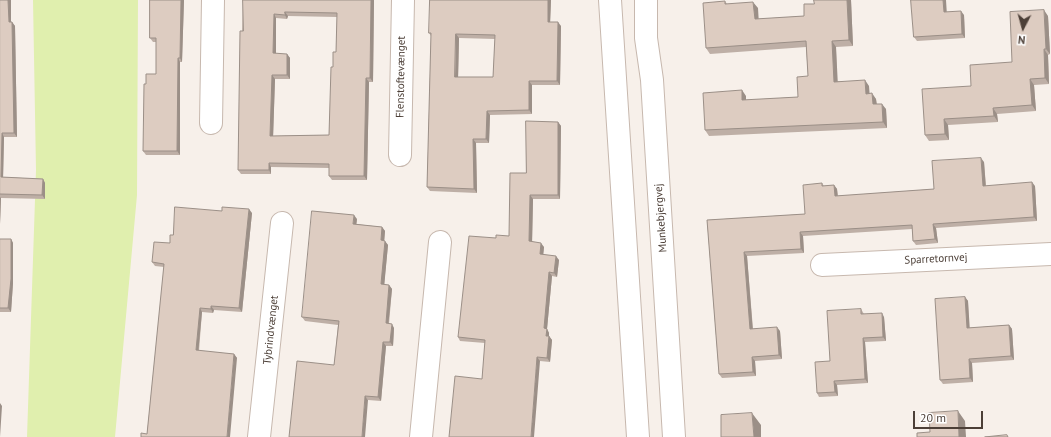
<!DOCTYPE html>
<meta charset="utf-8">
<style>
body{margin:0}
#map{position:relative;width:1051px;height:437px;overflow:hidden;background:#f7f0ea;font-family:"PT Sans",sans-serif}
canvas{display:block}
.north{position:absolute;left:1003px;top:8px;width:40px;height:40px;-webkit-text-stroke:3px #fff;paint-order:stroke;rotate:186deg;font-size:11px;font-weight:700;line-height:16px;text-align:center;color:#4c3f37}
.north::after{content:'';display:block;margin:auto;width:14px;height:18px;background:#4c3f37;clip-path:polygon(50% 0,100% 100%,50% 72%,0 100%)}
.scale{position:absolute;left:913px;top:411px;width:70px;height:18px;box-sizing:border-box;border:2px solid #4c3f37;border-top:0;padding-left:5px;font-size:12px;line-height:14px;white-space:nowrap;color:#4c3f37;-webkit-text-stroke:3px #fff;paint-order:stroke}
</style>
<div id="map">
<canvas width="1051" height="437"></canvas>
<div class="north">N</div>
<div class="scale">20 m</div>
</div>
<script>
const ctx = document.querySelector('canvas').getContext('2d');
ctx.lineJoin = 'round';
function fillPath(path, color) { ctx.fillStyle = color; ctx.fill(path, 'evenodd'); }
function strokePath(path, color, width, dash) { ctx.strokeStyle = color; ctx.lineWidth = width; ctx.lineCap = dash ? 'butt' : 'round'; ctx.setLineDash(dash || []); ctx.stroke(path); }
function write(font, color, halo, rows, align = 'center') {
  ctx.font = font + ' "PT Sans",sans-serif'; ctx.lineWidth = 3; ctx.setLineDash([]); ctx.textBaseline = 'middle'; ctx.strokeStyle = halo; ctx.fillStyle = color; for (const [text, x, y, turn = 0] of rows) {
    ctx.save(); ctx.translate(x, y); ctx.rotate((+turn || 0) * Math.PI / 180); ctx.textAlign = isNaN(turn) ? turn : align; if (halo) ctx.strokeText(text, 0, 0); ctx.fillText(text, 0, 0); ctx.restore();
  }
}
fillPath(new Path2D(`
 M 33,0 L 138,0 L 137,195 L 115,437 L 27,437 L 36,170 Z`), '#e0efae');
const minor = new Path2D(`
 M 610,0 L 638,437
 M 646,0 L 646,38 L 652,80 L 674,437
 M 211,123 L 213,0
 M 400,155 L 403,0
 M 822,265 L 1051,254
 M 259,437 L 282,223
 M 421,437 L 440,242`);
strokePath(minor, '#c7b8ae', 24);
strokePath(minor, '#fff', 22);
fillPath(new Path2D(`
 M 0,0 L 11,0 L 11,22 L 12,22 L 15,26 L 17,137 L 4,137 L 3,177 L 43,179 L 45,183 L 45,199 L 1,198 L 0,224 Z
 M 150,0 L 184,0 L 182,62 L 180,62 L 180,155 L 146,155 L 143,151 L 146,84 L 156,74 L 156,42 L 153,42 L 150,38 Z
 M 243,0 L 374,0 L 373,82 L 369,82 L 367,180 L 332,180 L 329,176 L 329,168 L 271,167 L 271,174 L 241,174 L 238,170 ZM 288,16 L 337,17 L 336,52 L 333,67 L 329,135 L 273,136 L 275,79 L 290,79 L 290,58 L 287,54 L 276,54 L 276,18 L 287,19 Z
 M 551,0 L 550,22 L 561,26 L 560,85 L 532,85 L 532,114 L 490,115 L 489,143 L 476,143 L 477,193 L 430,191 L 427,187 L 431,36 L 429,33 ZM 459,38 L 495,39 L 493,77 L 458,77 Z
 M 814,0 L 851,0 L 853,46 L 836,47 L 837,81 L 869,86 L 869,93 L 876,99 L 877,104 L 886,109 L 887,128 L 709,136 L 705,130 L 746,96 L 746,100 L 798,97 L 808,76 L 806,47 L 710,54 L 706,48 L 725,1 L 727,4 L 758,8 L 758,19 L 804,16 L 814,4 Z
 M 911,0 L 946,0 L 946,12 L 964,15 L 965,38 L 917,41 L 914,37 Z
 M 1048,16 L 1050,54 L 1048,55 L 1049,84 L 1034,85 L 1036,111 L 997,114 L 998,122 L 948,125 L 949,140 L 929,141 L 925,135 L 971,86 L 1012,62 Z
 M 558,122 L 561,126 L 560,199 L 533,199 L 532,242 L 544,247 L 543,254 L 559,260 L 557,277 L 552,276 L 547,329 L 549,333 L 549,336 L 552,340 L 550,362 L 540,361 L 482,379 L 485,343 L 460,341 L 458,337 L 496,238 L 509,236 L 526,173 Z
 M 984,162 L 986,186 L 1035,186 L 1037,221 L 936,228 L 938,243 L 916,245 L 913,241 L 912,229 L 803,236 L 804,253 L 747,256 L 753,329 L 780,331 L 782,359 L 755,361 L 756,376 L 722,378 L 719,374 L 707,220 L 805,214 L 822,183 L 824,186 L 834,185 L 837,189 L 838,196 L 934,189 Z
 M 222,211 L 252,213 L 242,312 L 214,310 L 213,313 L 202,312 L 199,351 L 234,354 L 237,358 L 147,434 L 164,267 L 155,266 L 152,262 L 170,243 L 173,235 Z
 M 357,219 L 356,224 L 382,227 L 385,231 L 384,241 L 388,245 L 384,285 L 389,285 L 392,289 L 389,324 L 394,328 L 393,346 L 386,346 L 381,401 L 368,400 L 334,365 L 338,325 L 305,321 L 302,317 Z
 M 0,239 L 11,239 L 13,243 L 13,283 L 11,312 L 0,312 Z
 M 965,297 L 968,301 L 969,328 L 1009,325 L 1012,329 L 1014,360 L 972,363 L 973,382 L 943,384 L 940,380 Z
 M 861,309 L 864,314 L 884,317 L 886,341 L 865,342 L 868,383 L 837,385 L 838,396 L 819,397 L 817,393 L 830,361 Z`), '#beafa6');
fillPath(new Path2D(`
 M 8,0 L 11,0 L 11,26 L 9,22 Z
 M 181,0 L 184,0 L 182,62 L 180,58 Z
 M 371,0 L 374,0 L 373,82 L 370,78 Z
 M 548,0 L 551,0 L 550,26 L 548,22 Z
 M 847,0 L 851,0 L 853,46 L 849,40 Z
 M 943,0 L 946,0 L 947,16 L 944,12 Z
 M 753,2 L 758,8 L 759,25 L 755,19 Z
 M 1044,10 L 1048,16 L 1050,54 L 1046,49 Z
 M 961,11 L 964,15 L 965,38 L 962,34 Z
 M 285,12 L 288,16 L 287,19 L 285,15 Z
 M 274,14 L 276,18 L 276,57 L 273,53 Z
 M 12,22 L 15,26 L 17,137 L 14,133 Z
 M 558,22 L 561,26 L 560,85 L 557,81 Z
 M 456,34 L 459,38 L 458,81 L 455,77 Z
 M 832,41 L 836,47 L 838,87 L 834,82 Z
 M 1044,49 L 1048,55 L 1049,84 L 1045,78 Z
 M 287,54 L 290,58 L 290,79 L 287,75 Z
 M 178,58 L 180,62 L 180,155 L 177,151 Z
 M 272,75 L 275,79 L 273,140 L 270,136 Z
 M 366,78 L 369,82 L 367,180 L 364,176 Z
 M 1030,79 L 1034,85 L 1036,111 L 1032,105 Z
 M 865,80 L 869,86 L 870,99 L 866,94 Z
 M 529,81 L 532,85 L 532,114 L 529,110 Z
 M 742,90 L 746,96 L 746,106 L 742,100 Z
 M 872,93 L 876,99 L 877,110 L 873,104 Z
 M 882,104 L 886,109 L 887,128 L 883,122 Z
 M 993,108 L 997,114 L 998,122 L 994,116 Z
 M 487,111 L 490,115 L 489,143 L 486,139 Z
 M 944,119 L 948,125 L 949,140 L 945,134 Z
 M 558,122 L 561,126 L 560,199 L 558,195 Z
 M 2,133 L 4,137 L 3,181 L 1,177 Z
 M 473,139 L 476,143 L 477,193 L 474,189 Z
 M 981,158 L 984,162 L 986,190 L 983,186 Z
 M 269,163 L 271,167 L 271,174 L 269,170 Z
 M 43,179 L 45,183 L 45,199 L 42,195 Z
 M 1032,182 L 1035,186 L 1037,221 L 1034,217 Z
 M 834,185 L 837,189 L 838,200 L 835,196 Z
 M 530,195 L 533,199 L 532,245 L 529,241 Z
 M 0,197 L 1,198 L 0,224 Z
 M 249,209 L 252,213 L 242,312 L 239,308 Z
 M 354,215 L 357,219 L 356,228 L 353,224 Z
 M 933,224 L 936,228 L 938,243 L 935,239 Z
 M 382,227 L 385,231 L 384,244 L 381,240 Z
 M 800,232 L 803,236 L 804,253 L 801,249 Z
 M 11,239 L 13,243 L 13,283 L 11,312 L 8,308 Z
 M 385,241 L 388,245 L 384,288 L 381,284 Z
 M 541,243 L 544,247 L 543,258 L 540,254 Z
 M 744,252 L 747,256 L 753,333 L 750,329 Z
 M 556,256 L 559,260 L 557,277 L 554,273 Z
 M 549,272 L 552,276 L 547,329 L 549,333 L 549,340 L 546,336 L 544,328 Z
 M 389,285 L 392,289 L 388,327 L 386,323 Z
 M 965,297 L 968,301 L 970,332 L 967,328 Z
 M 211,306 L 214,310 L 213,313 L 211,309 Z
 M 200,308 L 202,312 L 198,354 L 196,350 Z
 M 882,313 L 884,317 L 886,341 L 883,337 Z
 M 392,324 L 394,328 L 393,346 L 390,342 Z
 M 1009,325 L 1012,329 L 1014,360 L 1011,356 Z
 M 777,327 L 780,331 L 782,359 L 779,355 Z
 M 549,336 L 552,340 L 550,362 L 547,358 Z
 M 863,338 L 865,342 L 868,383 L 865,379 Z
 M 383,342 L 386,346 L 381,401 L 378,397 Z
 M 234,354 L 237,358 L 230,437 L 227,437 Z
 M 537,357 L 540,361 L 534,437 L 531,437 Z
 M 752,357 L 755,361 L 756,376 L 753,372 Z
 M 969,359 L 972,363 L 973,382 L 970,378 Z
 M 834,381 L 837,385 L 838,396 L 835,392 Z
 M 365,396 L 368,400 L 365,437 L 362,437 Z
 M 0,403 L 2,406 L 0,437 Z
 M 958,411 L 965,421 L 966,437 L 959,437 Z
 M 752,413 L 761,425 L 761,437 L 754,437 Z`), '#9b8f87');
const building = new Path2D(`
 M 0,0 L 8,0 L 9,22 L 12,22 L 14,133 L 2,133 L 1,177 L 43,179 L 42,195 L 0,194 Z
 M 150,0 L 181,0 L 180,58 L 178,58 L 177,151 L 143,151 L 144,84 L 146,84 L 146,74 L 156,74 L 156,38 L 150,38 Z
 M 243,0 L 371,0 L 370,78 L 366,78 L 364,176 L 329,176 L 329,164 L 269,163 L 269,170 L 238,170 L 240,31 L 243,31 ZM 285,12 L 337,13 L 336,52 L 333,52 L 333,67 L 331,67 L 329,135 L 270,136 L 272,75 L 287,75 L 287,54 L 273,53 L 274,14 L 285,15 Z
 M 430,0 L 548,0 L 548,22 L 558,22 L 557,81 L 529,81 L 529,110 L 487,111 L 486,139 L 473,139 L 474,189 L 427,187 L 431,33 L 429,33 ZM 456,34 L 495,35 L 493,77 L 455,77 Z
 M 814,0 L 847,0 L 849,40 L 832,41 L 834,82 L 865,80 L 866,94 L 872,93 L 873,104 L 882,104 L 883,122 L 705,130 L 703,93 L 742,90 L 742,100 L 798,97 L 797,77 L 808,76 L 806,41 L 706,48 L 703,3 L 725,1 L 725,4 L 753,2 L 755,19 L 804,16 L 804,4 L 814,4 Z
 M 911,0 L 943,0 L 944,12 L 961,11 L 962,34 L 914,37 Z
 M 1044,10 L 1046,49 L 1044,49 L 1045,78 L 1030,79 L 1032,105 L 993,108 L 994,116 L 944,119 L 945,134 L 925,135 L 922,89 L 971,86 L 970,65 L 1012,62 L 1010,12 Z
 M 526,121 L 558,122 L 558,195 L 530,195 L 529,241 L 541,243 L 540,254 L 556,256 L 554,273 L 549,272 L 544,328 L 547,329 L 546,336 L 549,336 L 547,358 L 537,357 L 531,437 L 449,437 L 455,376 L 482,379 L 485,340 L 458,337 L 469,236 L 496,238 L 496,235 L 509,236 L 510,173 L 526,173 Z
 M 981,158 L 983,186 L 1032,182 L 1034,217 L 933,224 L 935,239 L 913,241 L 912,225 L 800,232 L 801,249 L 744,252 L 750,329 L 777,327 L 779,355 L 752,357 L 753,372 L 719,374 L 707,220 L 805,214 L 803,185 L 822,183 L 822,186 L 834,185 L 835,196 L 934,189 L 932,161 Z
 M 175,207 L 222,211 L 222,207 L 249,209 L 239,308 L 211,306 L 211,309 L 200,308 L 196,350 L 234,354 L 227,437 L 141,437 L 141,433 L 147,434 L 164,264 L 152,262 L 154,242 L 170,243 L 170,235 L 173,235 Z
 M 312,211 L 354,215 L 353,224 L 382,227 L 381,240 L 385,241 L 381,284 L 389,285 L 386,323 L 392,324 L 390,342 L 383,342 L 378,397 L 365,396 L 362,437 L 289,437 L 297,361 L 334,365 L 339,321 L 302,317 Z
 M 0,239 L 11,239 L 11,279 L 8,308 L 0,308 Z
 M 965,297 L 967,328 L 1009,325 L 1011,356 L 969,359 L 970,378 L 940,380 L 935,299 Z
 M 861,309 L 861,314 L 882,313 L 883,337 L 863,338 L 865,379 L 834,381 L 835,392 L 817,393 L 815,362 L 830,361 L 827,311 Z
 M 958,411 L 959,437 L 917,437 L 917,433 L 930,432 L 929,413 Z
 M 752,413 L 754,437 L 721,437 L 721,415 Z
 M 1007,435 L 1008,437 L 985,437 Z`);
fillPath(building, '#ddccc1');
strokePath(building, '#9b8f87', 1);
write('11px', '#4c3f37', '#fff', [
 ["Flenstoftevænget",401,77,-89],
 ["Munkebjergvej",661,218,-94],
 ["Sparretornvej",936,259,-3],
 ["Tybrindvænget",271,330,-84]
]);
</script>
